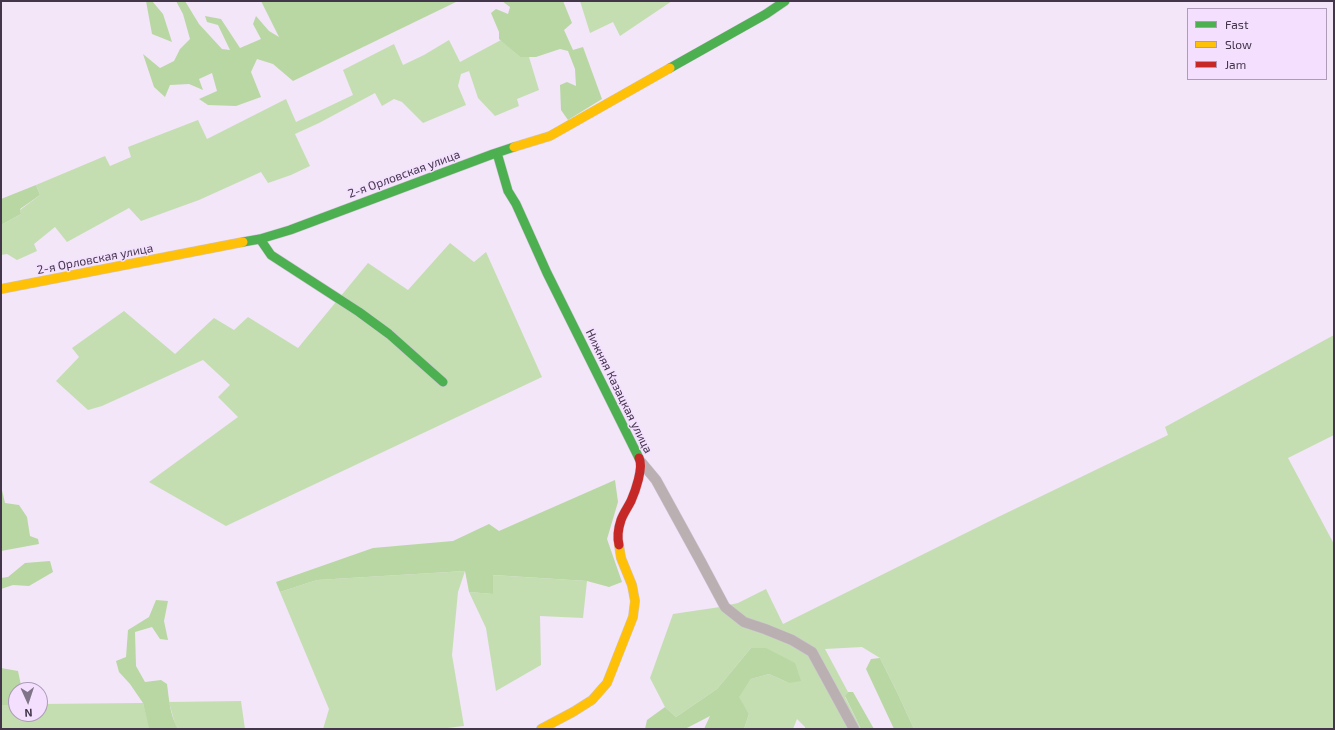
<!DOCTYPE html>
<meta charset="utf-8">
<style>
body{margin:0}
#map{position:relative;width:1335px;height:730px;overflow:hidden;background:#f2e6f8;font-family:"Exo 2",sans-serif}
canvas{display:block}
.frame{position:absolute;inset:0;border:2px solid #43364b;pointer-events:none}
.legend{position:absolute;left:1187px;top:8px;width:140px;height:72px;box-sizing:border-box;background:#f4dfff;border:1px solid #ad9bb7;margin:0;padding:5px 7px;list-style:none;font-size:12px;color:#43364b}
.legend li{display:flex;align-items:center;gap:8px;height:20px}
.legend b{width:20px;border:1px solid #ad9bb7}
.north{position:absolute;left:8px;top:682px;width:40px;height:40px;box-sizing:border-box;background:#f4dfff;border:1px solid #ad9bb7;border-radius:50%;rotate:177deg;font-size:11px;font-weight:700;line-height:16px;text-align:center;color:#43364b}
.north::after{content:'';display:block;margin:auto;width:14px;height:18px;background:#807488;clip-path:polygon(50% 0,100% 100%,50% 72%,0 100%)}
</style>
<div id="map">
<canvas width="1335" height="730"></canvas>
<div class="frame"></div>
<ul class="legend">
<li><b style="height:5px;background:#4caf50"></b>Fast</li>
<li><b style="height:5px;background:#ffc107"></b>Slow</li>
<li><b style="height:5px;background:#c62828"></b>Jam</li>
</ul>
<div class="north">N</div>
</div>
<script>
const ctx = document.querySelector('canvas').getContext('2d');
ctx.lineJoin = 'round';
function fillPath(path, color) { ctx.fillStyle = color; ctx.fill(path, 'evenodd'); }
function strokePath(path, color, width, dash) { ctx.strokeStyle = color; ctx.lineWidth = width; ctx.lineCap = dash ? 'butt' : 'round'; ctx.setLineDash(dash || []); ctx.stroke(path); }
function write(font, color, halo, rows, align = 'center') {
  ctx.font = font + ' "Exo 2",sans-serif'; ctx.lineWidth = 3; ctx.setLineDash([]); ctx.textBaseline = 'middle'; ctx.strokeStyle = halo; ctx.fillStyle = color; for (const [text, x, y, turn = 0] of rows) {
    ctx.save(); ctx.translate(x, y); ctx.rotate((+turn || 0) * Math.PI / 180); ctx.textAlign = isNaN(turn) ? turn : align; if (halo) ctx.strokeText(text, 0, 0); ctx.fillText(text, 0, 0); ctx.restore();
  }
}
fillPath(new Path2D(`
 M 580,1 L 672,1 L 620,36 L 613,22 L 590,33 Z
 M 449,40 L 460,62 L 501,40 L 520,57 L 529,57 L 539,90 L 517,99 L 519,106 L 495,116 L 478,98 L 469,71 L 461,74 L 458,86 L 466,105 L 423,123 L 402,102 L 394,99 L 382,106 L 375,93 L 319,123 L 295,134 L 310,166 L 291,175 L 268,183 L 261,172 L 199,200 L 141,221 L 129,208 L 67,242 L 55,227 L 34,244 L 37,251 L 17,260 L 7,254 L 1,255 L 1,225 L 21,214 L 20,210 L 40,195 L 36,185 L 105,156 L 110,166 L 131,157 L 128,147 L 198,120 L 207,139 L 286,99 L 296,122 L 353,95 L 343,70 L 394,44 L 403,65 L 424,55 Z
 M 450,243 L 474,262 L 486,252 L 542,377 L 226,526 L 149,482 L 238,417 L 218,397 L 230,385 L 203,360 L 102,406 L 88,410 L 56,381 L 79,357 L 72,348 L 124,311 L 175,354 L 214,318 L 234,330 L 248,317 L 298,348 L 368,263 L 408,290 Z
 M 1334,335 L 1334,435 L 1288,458 L 1334,544 L 1334,729 L 914,729 L 897,692 L 880,658 L 862,647 L 825,649 L 848,692 L 845,697 L 861,729 L 805,729 L 805,727 L 797,719 L 793,729 L 744,729 L 749,714 L 738,697 L 751,679 L 769,674 L 789,683 L 751,648 L 717,689 L 676,717 L 665,707 L 650,678 L 673,614 L 720,607 L 738,603 L 766,589 L 783,624 L 994,519 L 1168,435 L 1165,427 Z
 M 465,571 L 458,592 L 452,655 L 464,726 L 439,729 L 323,729 L 329,709 L 280,592 L 317,580 Z
 M 492,575 L 587,581 L 583,618 L 540,616 L 541,665 L 496,691 L 486,628 L 469,592 L 493,594 Z
 M 241,701 L 245,729 L 178,729 L 175,724 L 169,702 Z
 M 143,703 L 150,729 L 1,729 L 1,705 L 16,705 L 16,714 L 40,714 L 40,704 Z`), '#c4deb2');
fillPath(new Path2D(`
 M 146,1 L 152,1 L 163,14 L 172,42 L 152,34 Z
 M 176,1 L 185,1 L 199,24 L 222,49 L 230,50 L 218,25 L 207,22 L 205,16 L 221,19 L 240,48 L 261,39 L 253,24 L 256,16 L 269,31 L 279,37 L 261,1 L 458,1 L 293,81 L 273,64 L 257,59 L 251,72 L 261,97 L 236,106 L 208,105 L 199,99 L 217,91 L 212,73 L 199,79 L 203,90 L 189,84 L 170,85 L 165,97 L 154,87 L 143,54 L 160,68 L 174,61 L 180,49 L 190,39 L 183,14 Z
 M 502,1 L 563,1 L 572,23 L 564,30 L 573,50 L 583,47 L 602,99 L 568,120 L 561,110 L 560,85 L 567,82 L 576,86 L 575,69 L 568,51 L 560,49 L 536,57 L 520,57 L 499,39 L 499,32 L 491,13 L 496,9 L 508,14 L 510,7 Z
 M 36,185 L 40,195 L 20,209 L 21,214 L 1,225 L 1,199 Z
 M 615,480 L 618,502 L 607,539 L 622,582 L 609,587 L 587,581 L 493,575 L 493,594 L 469,592 L 465,571 L 317,580 L 280,592 L 276,582 L 373,548 L 453,541 L 489,524 L 499,531 Z
 M 1,486 L 5,503 L 19,505 L 27,517 L 30,536 L 38,539 L 39,544 L 1,551 Z
 M 50,561 L 53,572 L 29,586 L 13,585 L 1,589 L 1,578 L 8,577 L 25,563 Z
 M 156,600 L 168,601 L 164,621 L 168,640 L 160,639 L 152,627 L 135,632 L 136,666 L 145,682 L 161,680 L 167,684 C 169,699 170,716 178,729 L 149,728 L 143,703 L 130,684 L 119,672 L 116,661 L 126,657 L 128,630 L 149,617 Z
 M 751,648 L 766,648 L 795,663 L 801,681 L 789,683 L 769,674 L 751,679 L 739,697 L 749,714 L 744,729 L 704,729 L 710,716 L 685,729 L 645,729 L 647,720 L 665,707 L 676,717 L 717,689 Z
 M 880,658 L 897,692 L 914,729 L 894,729 L 866,669 L 871,659 Z
 M 1,668 L 18,671 L 22,690 L 16,690 L 16,705 L 1,705 Z
 M 848,692 L 853,692 L 874,729 L 861,729 L 845,696 Z`), '#b9d7a3');
const street = new Path2D(`
 M 641,462 L 656,480 L 701,562 L 725,607 L 744,622 L 765,629 L 792,640 L 812,652 L 854,729`);
const fast = new Path2D(`
 M 670,68 L 766,14 L 785,1
 M 497,153 L 508,191 L 516,204 L 547,273 L 639,458
 M 260,239 L 271,255 L 359,312 L 389,334 L 443,382
 M 243,242 L 260,239 L 290,230 L 493,154 L 514,147`);
const slow = new Path2D(`
 M 514,147 L 550,136 L 670,68
 M 1,289 L 243,242
 M 541,729 L 573,712 L 592,700 L 607,683 L 633,617 L 635,601 L 632,585 L 621,558 L 619,545`);
const jam = new Path2D(`
 M 619,545 C 617,537 618,529 621,520 C 623,514 628,507 631,501 C 635,492 644,467 639,458`);
strokePath(street, '#cec4d4', 11);
strokePath(fast, '#cec4d4', 10);
strokePath(slow, '#cec4d4', 10);
strokePath(jam, '#cec4d4', 10);
strokePath(street, '#bab0b2', 10);
strokePath(fast, '#4caf50', 9);
strokePath(slow, '#ffc107', 9);
strokePath(jam, '#c62828', 9);
write('12px', '#43364b', '#f4dfff', [
 ["2-я Орловская улица",404,174,-20],
 ["2-я Орловская улица",95,259,-11],
 ["Нижняя Казацкая улица",619,391,64]
]);
</script>
